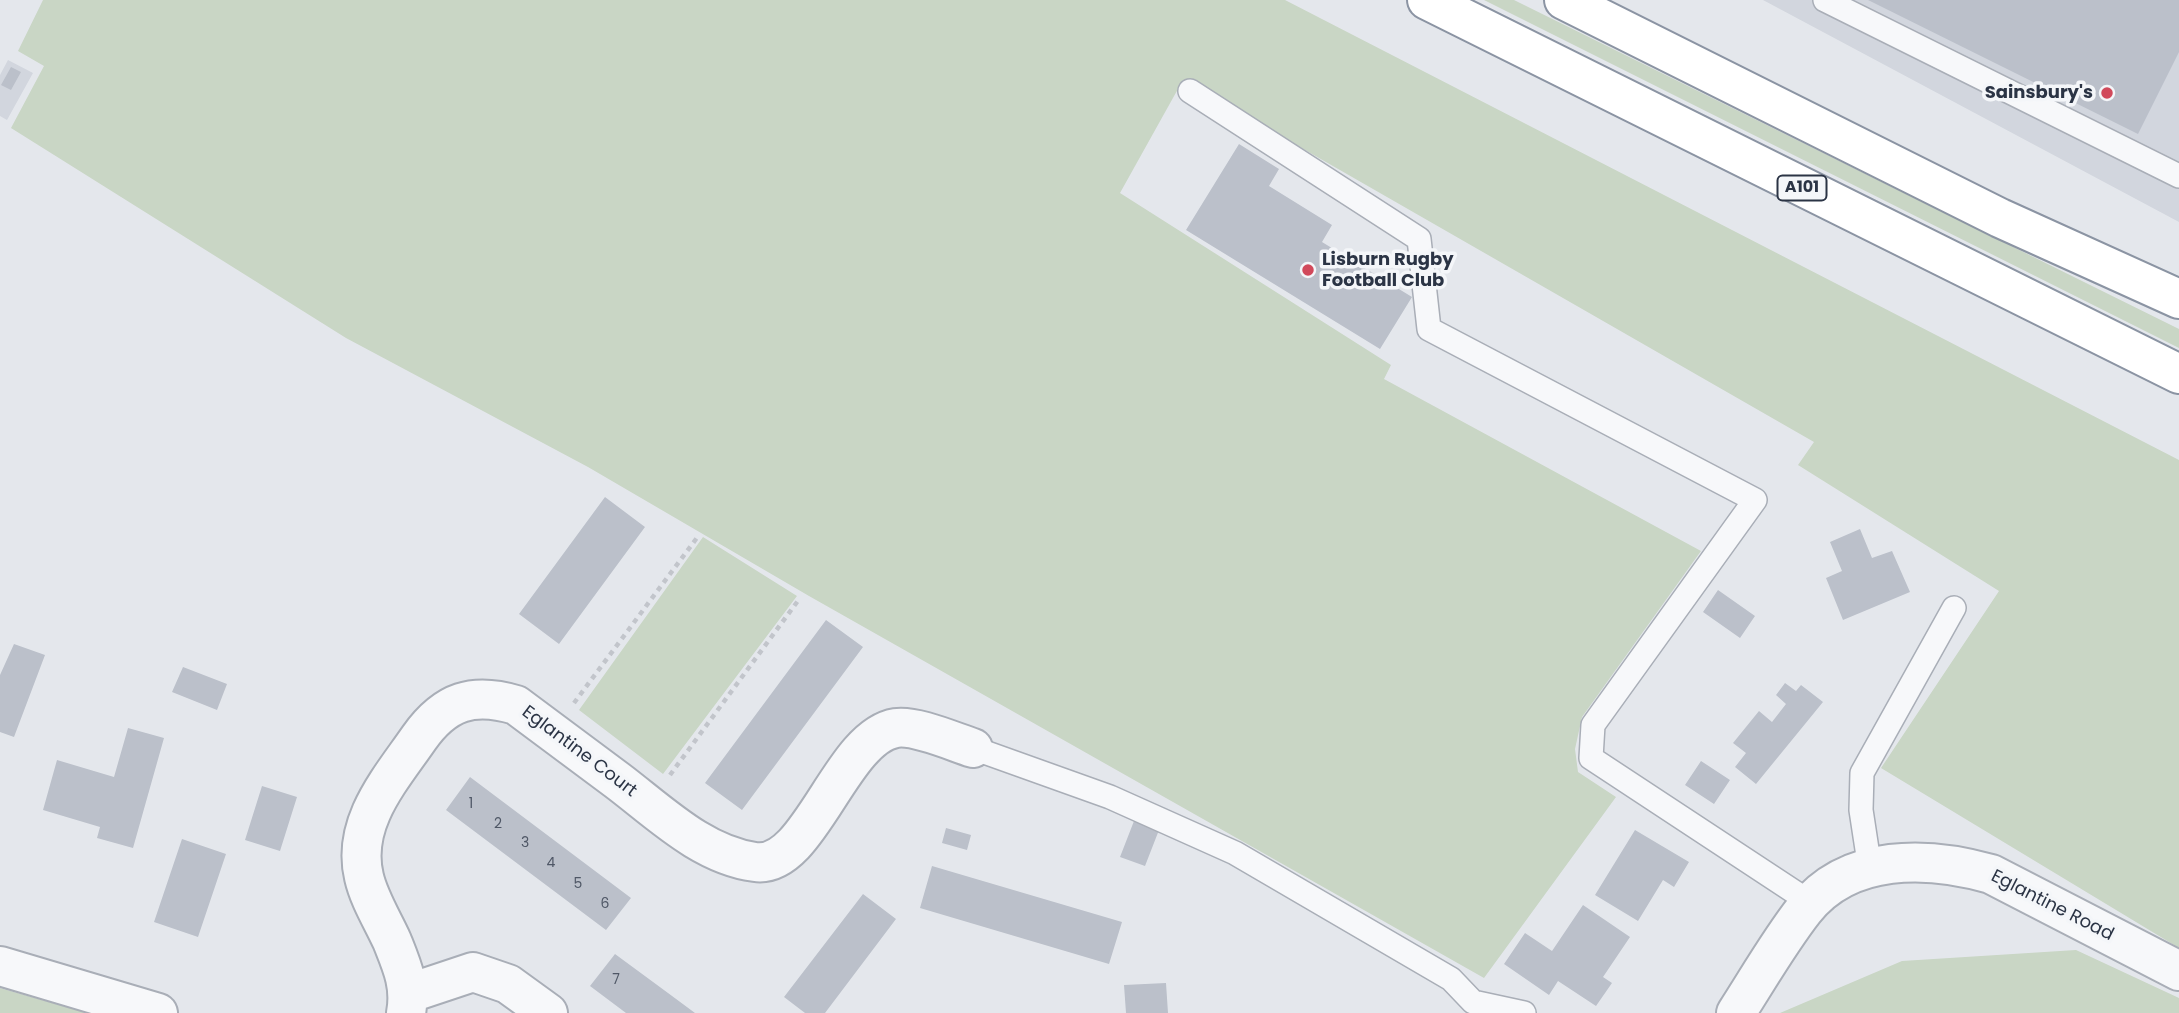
<!DOCTYPE html>
<style>
body{margin:0}
canvas{display:block;background:#e4e7ec}
</style>
<canvas width="2179" height="1013"></canvas>
<script>
const ctx = document.querySelector('canvas').getContext('2d');
ctx.lineJoin = 'round';
function fillPath(path, color) { ctx.fillStyle = color; ctx.fill(path, 'evenodd'); }
function strokePath(path, color, width, dash) { ctx.strokeStyle = color; ctx.lineWidth = width; ctx.lineCap = dash ? 'butt' : 'round'; ctx.setLineDash(dash || []); ctx.stroke(path); }
function write(font, color, halo, rows, align = 'center') {
  ctx.font = font + ' Poppins,sans-serif'; ctx.lineWidth = 7; ctx.setLineDash([]); ctx.textBaseline = 'middle'; ctx.strokeStyle = halo; ctx.fillStyle = color; for (const [text, x, y, turn = 0] of rows) {
    ctx.save(); ctx.translate(x, y); ctx.rotate((+turn || 0) * Math.PI / 180); ctx.textAlign = isNaN(turn) ? turn : align; if (halo) ctx.strokeText(text, 0, 0); ctx.fillText(text, 0, 0); ctx.restore();
  }
}
fillPath(new Path2D(`
 M 1763,0 L 2179,0 L 2179,222 Z
 M 8,60 L 33,73 L 7,120 L 0,116 L 0,75 Z`), '#d2d6de');
fillPath(new Path2D(`
 M 43,0 L 1285,0 L 2179,460 L 2179,948 L 1881,768 L 1999,591 L 1798,465 L 1814,442 L 1183,80 L 1120,193 L 1391,365 L 1384,379 L 1701,551 L 1582,717 L 1575,749 L 1578,772 L 1616,797 L 1484,978 L 809,596 L 588,467 L 346,338 L 11,128 L 44,66 L 18,51 Z
 M 1484,0 L 1514,0 L 2179,329 L 2179,348 Z
 M 703,537 L 797,596 L 663,774 L 579,710 Z
 M 2076,950 L 2179,998 L 2179,1013 L 1780,1013 L 1902,961 Z
 M 0,988 L 87,1013 L 0,1013 Z`), '#c9d6c5');
fillPath(new Path2D(`
 M 1868,0 L 2179,0 L 2179,52 L 2138,134 Z
 M 11,67 L 21,72 L 11,90 L 1,85 Z
 M 1239,144 L 1279,169 L 1269,186 L 1332,225 L 1322,242 L 1412,297 L 1380,349 L 1186,230 Z
 M 605,497 L 645,527 L 559,644 L 519,614 Z
 M 1860,529 L 1872,558 L 1892,551 L 1910,592 L 1843,620 L 1826,578 L 1842,571 L 1830,542 Z
 M 1718,590 L 1755,616 L 1740,638 L 1703,612 Z
 M 826,620 L 863,647 L 742,810 L 705,783 Z
 M 14,644 L 45,655 L 14,737 L 0,732 L 0,675 Z
 M 183,667 L 227,684 L 217,710 L 172,692 Z
 M 1785,683 L 1796,691 L 1801,685 L 1823,702 L 1756,784 L 1735,767 L 1746,753 L 1733,743 L 1759,711 L 1772,722 L 1786,704 L 1776,695 Z
 M 128,728 L 164,738 L 133,848 L 97,838 L 100,827 L 43,810 L 57,760 L 114,777 Z
 M 1701,761 L 1730,780 L 1714,804 L 1685,785 Z
 M 470,777 L 631,898 L 606,930 L 446,810 Z
 M 262,786 L 297,797 L 280,851 L 245,840 Z
 M 1134,821 L 1159,830 L 1145,866 L 1120,857 Z
 M 946,828 L 971,835 L 967,850 L 942,843 Z
 M 1635,830 L 1689,862 L 1674,887 L 1663,880 L 1638,921 L 1595,895 Z
 M 182,839 L 226,854 L 198,937 L 154,922 Z
 M 932,866 L 1122,922 L 1109,964 L 920,908 Z
 M 863,894 L 896,919 L 825,1013 L 805,1013 L 784,997 Z
 M 1583,905 L 1630,937 L 1603,977 L 1612,983 L 1596,1006 L 1558,981 L 1549,995 L 1504,964 L 1525,933 L 1552,951 Z
 M 615,954 L 668,993 L 695,1013 L 626,1013 L 590,986 Z
 M 1166,983 L 1168,1013 L 1126,1013 L 1124,985 Z`), '#bbc0ca');
const lane = new Path2D(`
 M 1825,0 L 2179,176
 M 1190,91 L 1419,239 L 1429,329 L 1755,500 L 1593,725 L 1591,758 L 1796,893 L 1805,909
 M 973,748 L 1110,797 L 1235,853 L 1451,979 L 1473,1002 L 1524,1013
 M 1870,869 L 1861,810 L 1862,773 L 1954,608`);
const street = new Path2D(`
 M 0,966 L 158,1013
 M 410,993 L 473,972 L 508,984 L 548,1013
 M 406,1013 C 411,986 402,966 392,941 C 383,921 369,899 364,877 C 351,823 390,780 419,738 C 445,701 473,692 516,705 C 550,730 584,756 618,781 C 659,812 702,855 755,862 C 810,870 840,737 896,728 C 916,725 954,742 973,748
 M 1736,1013 C 1758,979 1779,942 1804,910 C 1849,853 1928,856 1991,874 L 2179,971`);
const highway = new Path2D(`
 M 1427,0 L 2179,374
 M 1564,0 L 2000,218 L 2179,299`);
strokePath(lane, '#a9aeb7', 26);
strokePath(street, '#a9aeb7', 42);
strokePath(highway, '#8b94a3', 42);
strokePath(new Path2D(`
 M 574,703 L 699,535
 M 670,775 L 800,598`), '#c2c5cb', 4.5, [5, 5]);
strokePath(lane, '#f7f8fa', 23);
strokePath(street, '#f7f8fa', 38);
strokePath(highway, '#fff', 38);
for (const [x, y, r, color] of [
 [2107,93,7,"#d1495b"],
 [1308,270,7,"#d1495b"]
]) { const dot = new Path2D(); dot.arc(x, y, r, 0, 2 * Math.PI); ctx.fillStyle = color; ctx.fill(dot); strokePath(dot, '#f4f6f9', 2.5); }
write('14px', '#4f5766', null, [
 ["1",471,804],
 ["2",498,824],
 ["3",525,843],
 ["4",551,863],
 ["5",578,884],
 ["6",605,904],
 ["7",616,980]
]);
for (const [x, y, w] of [
 [1802,188,49]
]) { const box = new Path2D(); box.roundRect(x - w / 2, y - 12.5, w, 25, 5); ctx.fillStyle = '#f4f6f9'; ctx.fill(box); strokePath(box, '#2b3445', 2); }
write('bold 16px', '#2b3445', null, [
 ["A101",1802,188]
]);
write('bold 18px', '#2b3445', '#f4f6f9', [
 ["Sainsbury's",2093,93],
 ["Lisburn Rugby",1322,260,"left"],
 ["Football Club",1322,281,"left"]
], 'right');
write('18px', '#2b3445', '#f4f6f9', [
 ["Eglantine Court",579,752,37],
 ["Eglantine Road",2052,906,27]
]);
</script>
